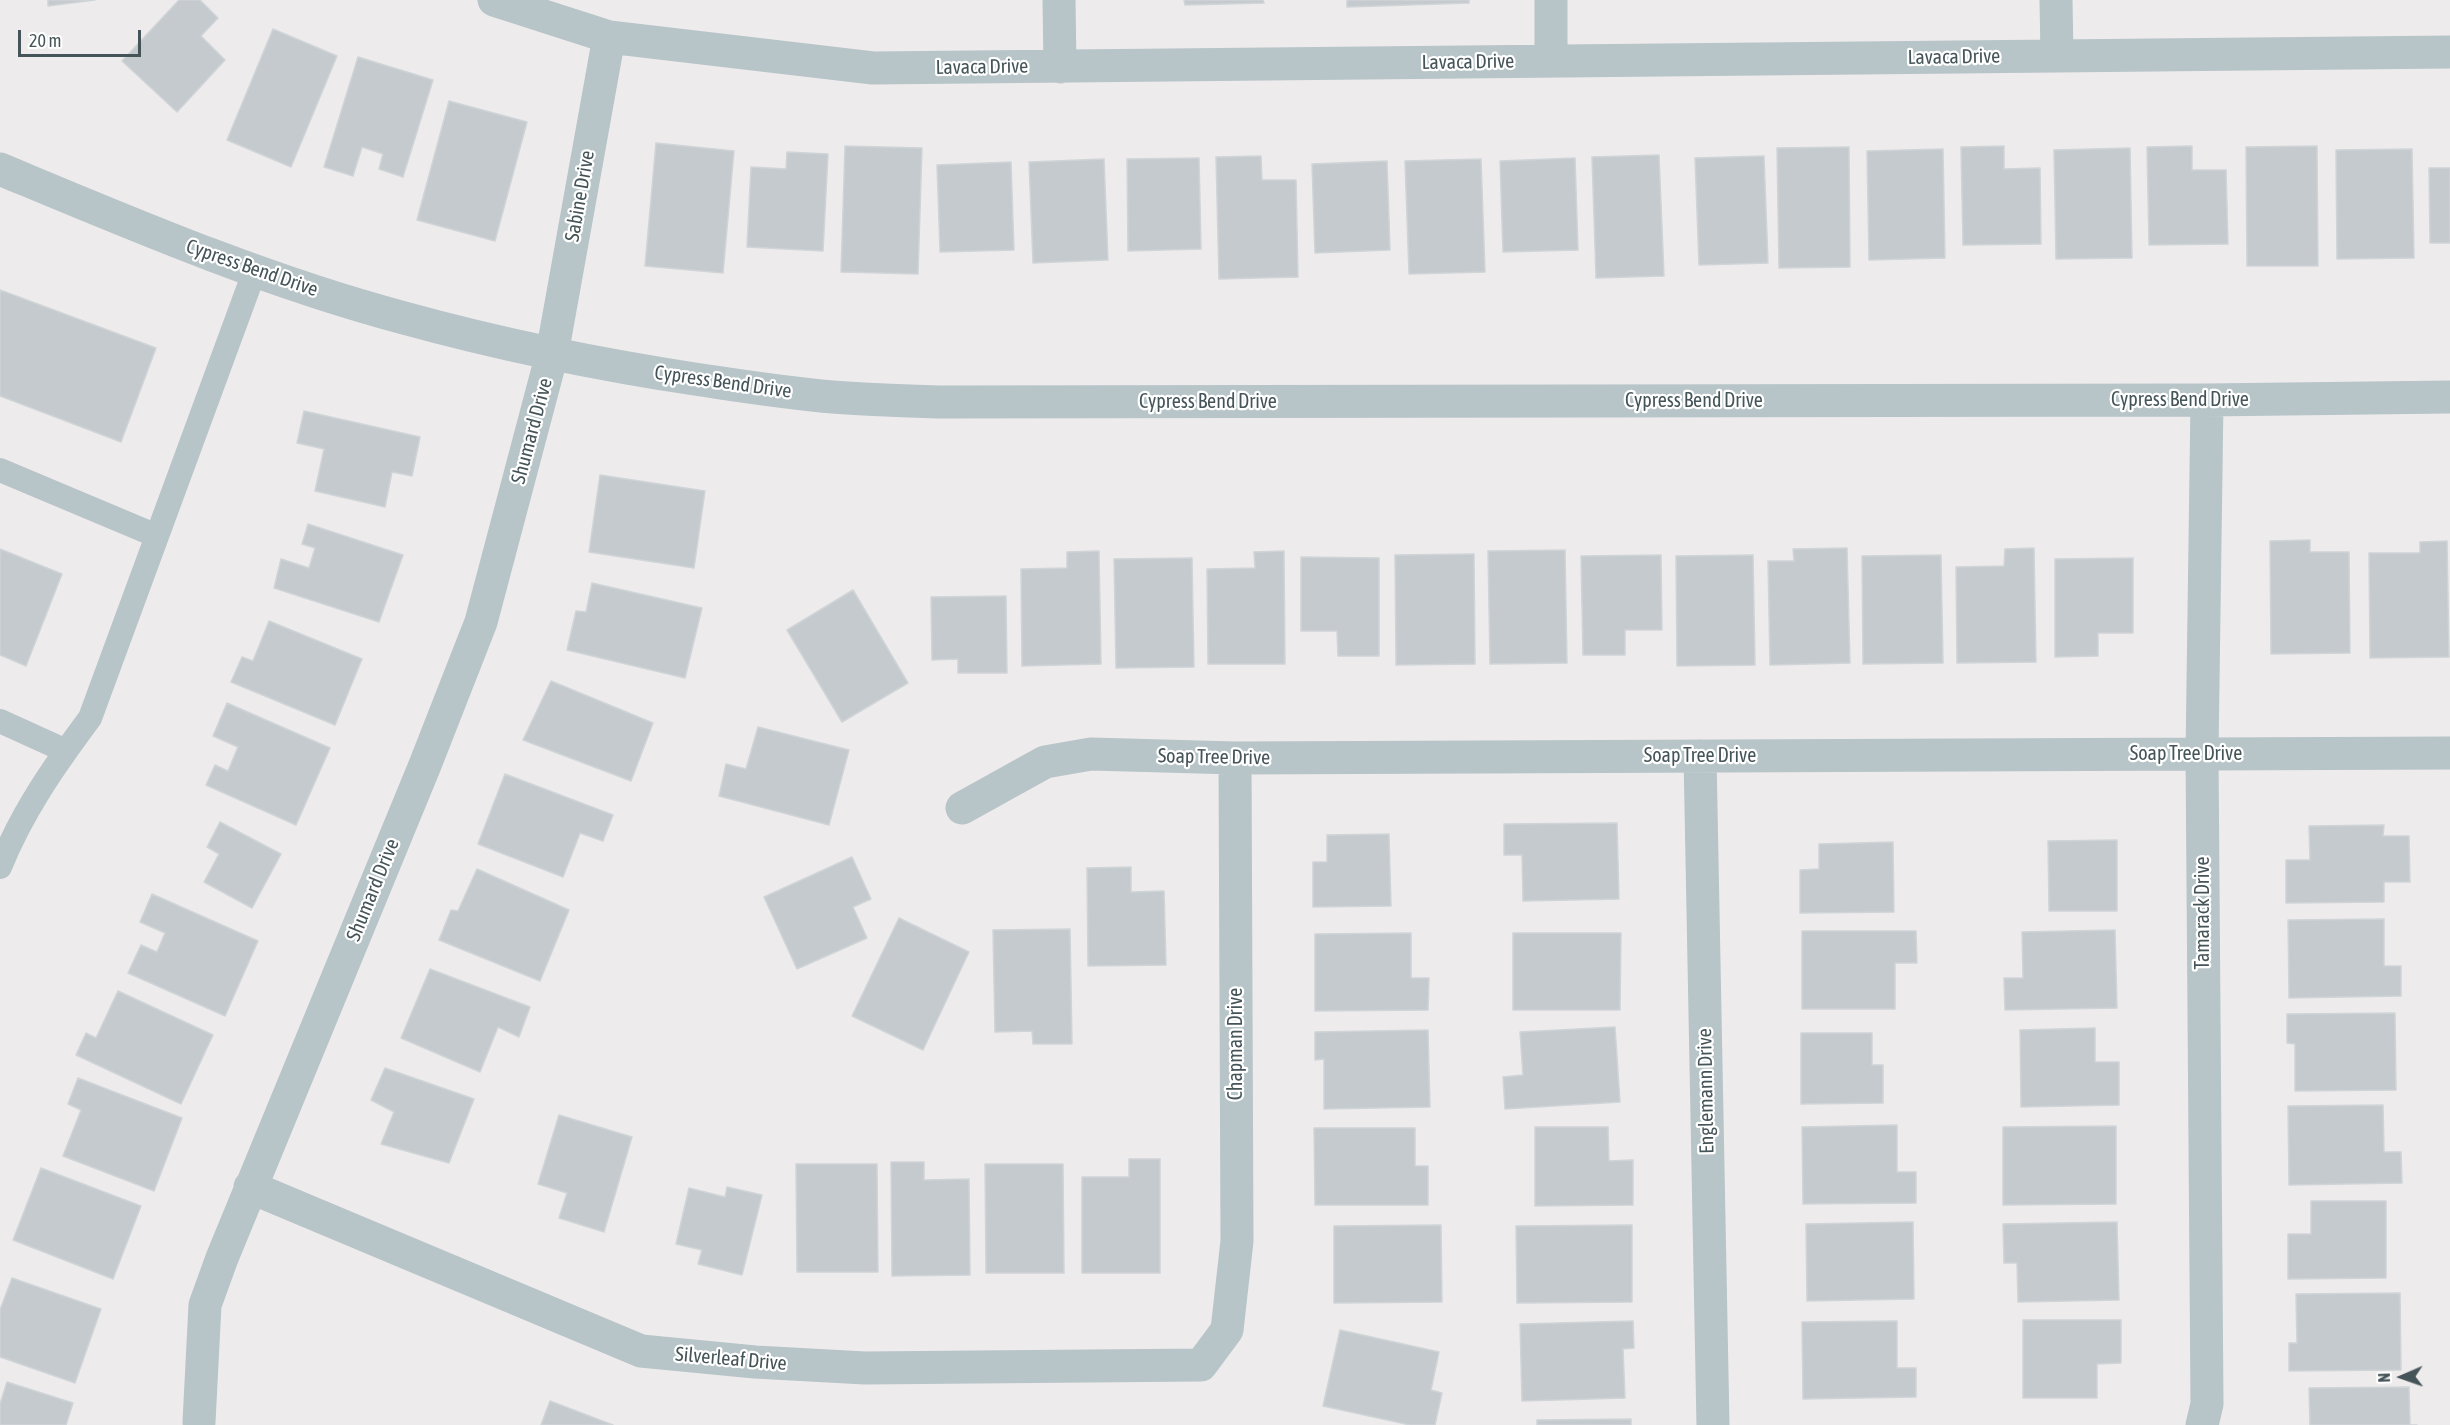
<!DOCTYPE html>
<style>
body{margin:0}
#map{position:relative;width:2450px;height:1425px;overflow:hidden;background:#eeebec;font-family:"Asap Condensed",sans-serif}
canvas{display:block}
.north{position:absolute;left:2372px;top:1347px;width:60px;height:60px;-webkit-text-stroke:4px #fff;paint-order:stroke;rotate:268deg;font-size:16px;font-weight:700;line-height:24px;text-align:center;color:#455458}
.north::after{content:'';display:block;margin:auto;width:21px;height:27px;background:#455458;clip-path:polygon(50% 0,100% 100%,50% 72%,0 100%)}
.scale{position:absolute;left:18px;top:30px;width:123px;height:27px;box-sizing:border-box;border:3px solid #455458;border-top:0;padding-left:8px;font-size:18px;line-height:21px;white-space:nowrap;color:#455458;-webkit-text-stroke:4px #fff;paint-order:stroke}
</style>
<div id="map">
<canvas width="2450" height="1425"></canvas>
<div class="north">N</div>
<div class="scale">20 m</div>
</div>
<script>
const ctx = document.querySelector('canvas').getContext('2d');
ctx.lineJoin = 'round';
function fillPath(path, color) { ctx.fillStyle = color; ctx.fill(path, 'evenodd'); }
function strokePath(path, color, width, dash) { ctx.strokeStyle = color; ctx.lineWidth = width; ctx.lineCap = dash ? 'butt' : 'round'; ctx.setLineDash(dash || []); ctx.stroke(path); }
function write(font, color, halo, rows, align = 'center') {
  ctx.font = font + ' "Asap Condensed",sans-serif'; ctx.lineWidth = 4.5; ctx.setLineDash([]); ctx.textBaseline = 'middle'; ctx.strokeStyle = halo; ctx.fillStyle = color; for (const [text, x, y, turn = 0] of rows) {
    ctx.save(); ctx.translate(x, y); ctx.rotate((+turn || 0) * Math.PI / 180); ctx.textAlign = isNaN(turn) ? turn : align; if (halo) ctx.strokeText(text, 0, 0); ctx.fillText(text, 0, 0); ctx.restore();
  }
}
const building = new Path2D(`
 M 48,0 L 95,0 L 48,6 Z
 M 179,0 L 200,0 L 218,18 L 201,36 L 225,60 L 177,112 L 122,61 Z
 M 1184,0 L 1263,0 L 1264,3 L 1185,5 Z
 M 1347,0 L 1469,0 L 1469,3 L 1347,7 Z
 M 273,29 L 337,56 L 291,167 L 227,140 Z
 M 358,57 L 433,80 L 403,177 L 379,169 L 383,154 L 362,147 L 353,176 L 324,167 Z
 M 449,101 L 527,122 L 495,241 L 417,220 Z
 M 656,143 L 734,151 L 723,273 L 645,266 Z
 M 845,146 L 922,148 L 918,274 L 841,272 Z
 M 2004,146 L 2004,169 L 2040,168 L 2041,244 L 1963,245 L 1961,147 Z
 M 2192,146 L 2192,170 L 2226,170 L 2228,244 L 2149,245 L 2147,147 Z
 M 2317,146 L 2318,266 L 2247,266 L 2246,147 Z
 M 1849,147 L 1850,267 L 1779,268 L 1777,148 Z
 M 2130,148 L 2132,258 L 2056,259 L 2054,150 Z
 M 1943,149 L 1945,258 L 1869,260 L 1867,151 Z
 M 2412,149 L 2414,258 L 2337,259 L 2336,150 Z
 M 787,152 L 828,154 L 823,251 L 747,247 L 751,167 L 786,169 Z
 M 1659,155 L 1664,276 L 1596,278 L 1592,157 Z
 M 1261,156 L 1262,180 L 1296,180 L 1298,277 L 1219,279 L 1216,157 Z
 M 1764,156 L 1768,263 L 1699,265 L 1695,158 Z
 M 1199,158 L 1201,249 L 1128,251 L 1127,159 Z
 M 1575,158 L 1578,250 L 1503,252 L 1500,161 Z
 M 1104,159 L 1108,260 L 1033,263 L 1029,162 Z
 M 1481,159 L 1485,272 L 1409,274 L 1405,161 Z
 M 1387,161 L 1390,250 L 1315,253 L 1312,164 Z
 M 1011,162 L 1014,250 L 940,252 L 937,165 Z
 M 2429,168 L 2450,168 L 2450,243 L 2430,243 Z
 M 0,290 L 156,348 L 121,442 L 0,396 Z
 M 304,411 L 420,437 L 412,476 L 392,472 L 385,507 L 315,491 L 324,449 L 297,443 Z
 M 600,475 L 705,491 L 694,568 L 589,552 Z
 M 308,524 L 403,555 L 379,622 L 274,588 L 281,559 L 309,568 L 315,548 L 302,544 Z
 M 2310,540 L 2310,552 L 2349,552 L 2350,653 L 2271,654 L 2270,541 Z
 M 2447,541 L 2449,657 L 2370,658 L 2369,553 L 2420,553 L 2420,542 Z
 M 1847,548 L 1850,663 L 1770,665 L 1768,561 L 1794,561 L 1793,549 Z
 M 2034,548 L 2036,662 L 1957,663 L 1956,567 L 2004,566 L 2005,549 Z
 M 0,549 L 62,574 L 26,666 L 0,655 Z
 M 1565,550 L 1567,663 L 1490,664 L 1488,551 Z
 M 1099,551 L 1101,664 L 1022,666 L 1021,569 L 1067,568 L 1067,552 Z
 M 1284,551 L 1285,664 L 1208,664 L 1207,569 L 1255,568 L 1254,552 Z
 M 1474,554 L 1475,664 L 1396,665 L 1395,555 Z
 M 1661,555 L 1662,630 L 1625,630 L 1625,655 L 1583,655 L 1581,556 Z
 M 1753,555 L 1755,665 L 1677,666 L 1676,556 Z
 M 1941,555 L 1943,663 L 1863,664 L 1862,556 Z
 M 1301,557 L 1379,558 L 1379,656 L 1338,656 L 1337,631 L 1301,631 Z
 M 1192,558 L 1194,667 L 1116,668 L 1114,559 Z
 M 2133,558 L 2133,633 L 2098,633 L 2098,656 L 2055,657 L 2055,559 Z
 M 592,583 L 702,608 L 685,678 L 567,650 L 576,611 L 586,612 Z
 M 853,590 L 908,683 L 842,722 L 787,630 Z
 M 1006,596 L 1007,673 L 958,673 L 958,659 L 932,660 L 931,597 Z
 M 269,621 L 362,659 L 335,725 L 231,682 L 242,657 L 253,661 Z
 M 551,681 L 653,723 L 631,781 L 523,740 Z
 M 227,703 L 330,748 L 296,825 L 206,785 L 215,765 L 228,771 L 238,747 L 213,736 Z
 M 758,727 L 849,750 L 829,825 L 719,796 L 726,764 L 746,769 Z
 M 505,774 L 613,815 L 603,841 L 580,833 L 563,877 L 478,844 Z
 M 220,822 L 281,854 L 252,908 L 204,882 L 219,854 L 207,847 Z
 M 1617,823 L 1619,899 L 1523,901 L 1522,855 L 1504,855 L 1504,824 Z
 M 2384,825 L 2383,836 L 2409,836 L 2410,882 L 2384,882 L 2384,902 L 2286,903 L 2286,860 L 2310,860 L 2309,826 Z
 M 1389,834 L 1391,906 L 1313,907 L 1313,862 L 1327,862 L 1327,835 Z
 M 2117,840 L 2117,911 L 2049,911 L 2048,841 Z
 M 1893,842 L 1894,912 L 1800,913 L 1800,870 L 1819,869 L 1819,844 Z
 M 852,857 L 871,899 L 853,907 L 867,938 L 797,969 L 764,897 Z
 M 1131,867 L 1131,892 L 1164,891 L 1166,965 L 1088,966 L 1087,868 Z
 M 477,869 L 569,910 L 540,981 L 439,940 L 451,910 L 458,911 Z
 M 152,894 L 258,941 L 225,1016 L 128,973 L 141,945 L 157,952 L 165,933 L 140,922 Z
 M 899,918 L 969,952 L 923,1050 L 852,1016 Z
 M 2384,919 L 2384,966 L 2401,966 L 2401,996 L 2289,998 L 2288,920 Z
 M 1070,929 L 1072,1044 L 1033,1044 L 1032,1031 L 995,1032 L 993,930 Z
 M 2115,930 L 2117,1008 L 2005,1010 L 2004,978 L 2023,978 L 2022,932 Z
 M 1802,931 L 1916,931 L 1917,963 L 1895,963 L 1895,1009 L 1802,1009 Z
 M 1411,933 L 1411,978 L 1429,978 L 1428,1010 L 1315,1011 L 1315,934 Z
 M 1513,933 L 1621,933 L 1620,1010 L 1513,1010 Z
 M 430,969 L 530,1007 L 519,1037 L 498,1027 L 480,1072 L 401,1038 Z
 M 118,991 L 213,1035 L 181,1104 L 76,1055 L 86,1033 L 96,1038 Z
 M 2395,1013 L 2396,1090 L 2295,1091 L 2295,1044 L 2287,1043 L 2287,1014 Z
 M 1615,1027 L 1620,1102 L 1505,1109 L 1503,1077 L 1523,1075 L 1520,1032 Z
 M 2095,1028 L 2095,1062 L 2119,1062 L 2119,1105 L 2021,1107 L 2020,1030 Z
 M 1428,1030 L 1430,1107 L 1324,1109 L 1324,1059 L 1315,1060 L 1315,1032 Z
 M 1801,1033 L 1872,1033 L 1872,1065 L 1883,1065 L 1883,1103 L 1801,1104 Z
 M 385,1068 L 474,1099 L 449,1163 L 381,1144 L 394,1112 L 371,1100 Z
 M 78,1078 L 182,1118 L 154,1191 L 63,1156 L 81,1110 L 68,1104 Z
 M 2383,1105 L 2384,1152 L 2401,1152 L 2402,1183 L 2289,1185 L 2288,1106 Z
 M 559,1115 L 632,1137 L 604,1232 L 559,1218 L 567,1193 L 538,1184 Z
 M 1897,1125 L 1897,1172 L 1916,1172 L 1916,1203 L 1803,1204 L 1802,1127 Z
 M 2116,1126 L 2116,1204 L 2003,1205 L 2003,1127 Z
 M 1535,1127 L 1608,1127 L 1609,1161 L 1633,1160 L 1633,1205 L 1535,1206 Z
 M 1314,1128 L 1415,1128 L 1415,1166 L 1428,1166 L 1428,1205 L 1315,1205 Z
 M 1129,1159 L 1160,1159 L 1160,1273 L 1082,1273 L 1082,1177 L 1129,1177 Z
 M 891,1162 L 924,1162 L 924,1180 L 969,1179 L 970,1275 L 892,1276 Z
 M 796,1164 L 877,1164 L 878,1272 L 797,1272 Z
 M 985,1164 L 1063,1164 L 1064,1273 L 986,1273 Z
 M 41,1168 L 141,1206 L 113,1279 L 13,1240 Z
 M 727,1187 L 762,1195 L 742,1275 L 698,1264 L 702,1250 L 676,1244 L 689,1188 L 725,1197 Z
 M 2311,1201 L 2386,1201 L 2386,1278 L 2288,1279 L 2288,1234 L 2311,1234 Z
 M 1913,1222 L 1914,1299 L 1807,1301 L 1806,1224 Z
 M 2117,1222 L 2119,1300 L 2018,1302 L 2017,1263 L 2004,1263 L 2003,1224 Z
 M 1441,1225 L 1442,1302 L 1334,1303 L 1334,1226 Z
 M 1632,1225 L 1632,1302 L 1517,1303 L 1516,1226 Z
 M 12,1278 L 101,1309 L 75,1383 L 0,1357 L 0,1310 Z
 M 2400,1293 L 2401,1370 L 2289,1371 L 2289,1343 L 2297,1343 L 2296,1294 Z
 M 2023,1320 L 2121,1320 L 2121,1363 L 2097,1364 L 2097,1398 L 2023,1398 Z
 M 1633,1321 L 1634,1348 L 1623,1349 L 1625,1398 L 1522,1401 L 1520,1324 Z
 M 1897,1321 L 1897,1368 L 1916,1368 L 1916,1397 L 1803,1399 L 1802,1322 Z
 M 1340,1330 L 1439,1352 L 1431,1390 L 1442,1393 L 1435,1425 L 1410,1425 L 1323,1406 Z
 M 7,1382 L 73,1403 L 66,1425 L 0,1425 L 0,1404 Z
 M 2409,1387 L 2410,1425 L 2417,1425 L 2310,1425 L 2309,1388 Z
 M 550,1401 L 613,1425 L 541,1425 Z
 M 1631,1419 L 1631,1425 L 1537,1425 L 1537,1420 Z`);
fillPath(building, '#c5cace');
strokePath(building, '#cfd4d7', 1.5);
strokePath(new Path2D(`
 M 0,470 L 157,536
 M 0,721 L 66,751
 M 0,867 C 22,812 55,765 90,718 L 255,270`), '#b7c4c8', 24);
strokePath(new Path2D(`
 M 494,0 L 609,37 L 873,68 L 2450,52
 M 1059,0 L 1060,67
 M 2056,0 L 2057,56
 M 1551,61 L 1551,0
 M 0,169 C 132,224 265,281 404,318 C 502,345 601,365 701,380 C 749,387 798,395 847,398 C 877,400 908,401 939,402 L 2207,400 L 2450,397
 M 1700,756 L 1713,1425
 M 962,808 L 1045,762 L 1091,754 L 1235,758 L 2450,753
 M 250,1187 L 641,1351 L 755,1362 L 865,1368 L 1201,1365 L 1227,1330 L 1237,1241 L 1235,758
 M 199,1422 L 205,1305 L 222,1258 L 425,765 L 481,622 L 552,354 L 609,37
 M 2202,1425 L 2207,1404 L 2202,754 L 2207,400`), '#b7c4c8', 33);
write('20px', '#455458', '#fff', [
 ["Lavaca Drive",1954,57,-1],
 ["Lavaca Drive",1468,62,-1],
 ["Lavaca Drive",982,67,-1],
 ["Sabine Drive",580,196,-80],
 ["Cypress Bend Drive",252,268,19],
 ["Cypress Bend Drive",723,382,8],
 ["Cypress Bend Drive",2180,400],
 ["Cypress Bend Drive",1694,401],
 ["Cypress Bend Drive",1208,402],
 ["Shumard Drive",532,431,-75],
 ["Soap Tree Drive",2186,754],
 ["Soap Tree Drive",1700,756],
 ["Soap Tree Drive",1214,757,1],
 ["Shumard Drive",373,890,-68],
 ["Tamarack Drive",2203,913,-90],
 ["Chapman Drive",1236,1044,-90],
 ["Englemann Drive",1706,1091,-91],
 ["Silverleaf Drive",731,1359,5]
]);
</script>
